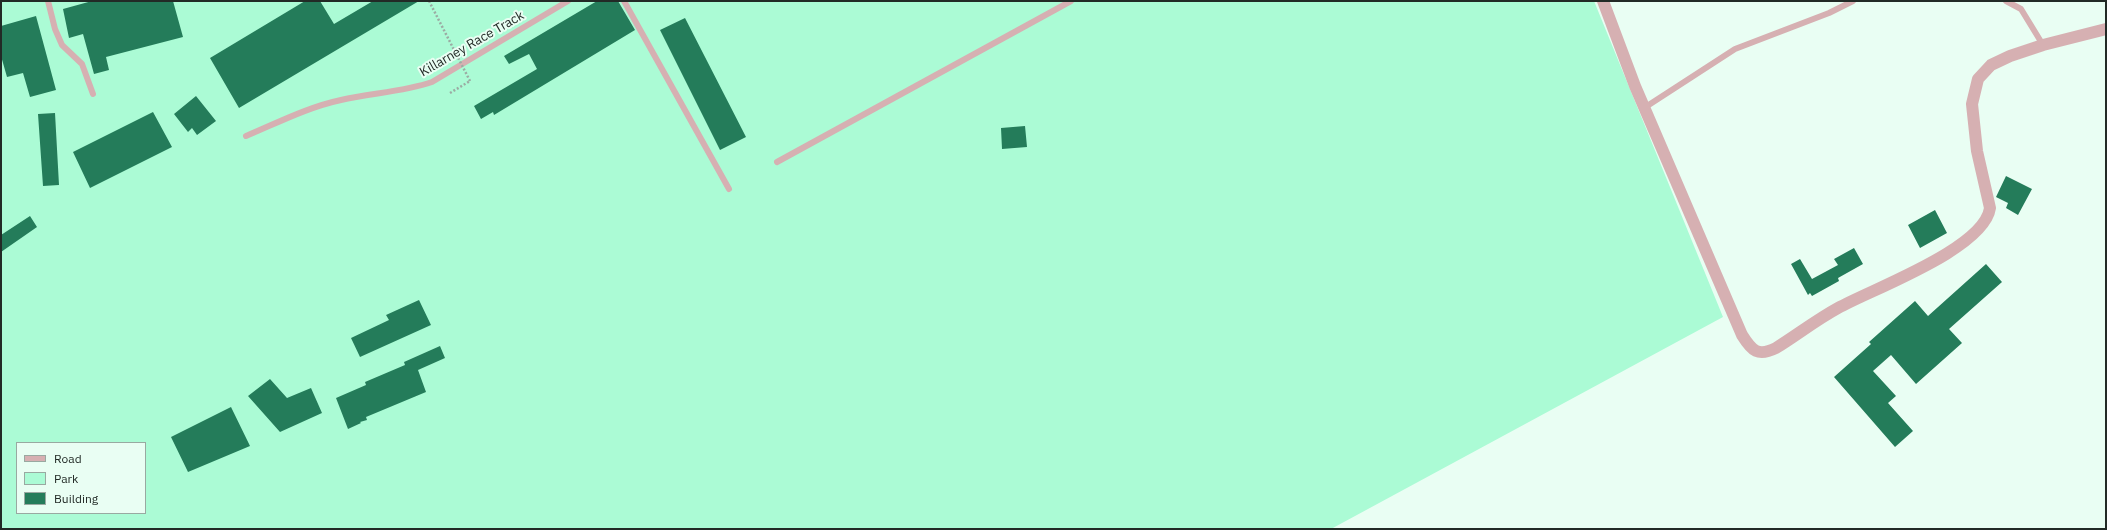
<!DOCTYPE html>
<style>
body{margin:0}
#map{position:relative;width:2107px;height:530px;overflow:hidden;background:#e9fef3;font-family:"IBM Plex Sans",sans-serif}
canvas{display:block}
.frame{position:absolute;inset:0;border:2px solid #222a26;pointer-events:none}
.legend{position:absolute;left:16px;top:442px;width:130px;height:72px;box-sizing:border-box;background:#e9fef3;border:1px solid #99a9a1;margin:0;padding:5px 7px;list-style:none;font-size:12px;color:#222a26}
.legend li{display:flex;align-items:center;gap:8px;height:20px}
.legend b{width:20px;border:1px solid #99a9a1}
</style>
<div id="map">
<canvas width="2107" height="530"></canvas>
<div class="frame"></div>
<ul class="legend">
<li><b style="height:5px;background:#d6b0b2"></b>Road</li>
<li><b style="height:11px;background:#abfbd5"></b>Park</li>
<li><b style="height:11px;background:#247c5a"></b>Building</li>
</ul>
</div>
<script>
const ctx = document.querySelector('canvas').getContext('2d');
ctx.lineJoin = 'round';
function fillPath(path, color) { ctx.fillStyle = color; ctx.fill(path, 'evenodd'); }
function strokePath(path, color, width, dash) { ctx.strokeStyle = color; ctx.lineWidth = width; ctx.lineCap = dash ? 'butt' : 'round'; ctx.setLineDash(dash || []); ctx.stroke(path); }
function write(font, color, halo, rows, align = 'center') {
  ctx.font = font + ' "IBM Plex Sans",sans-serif'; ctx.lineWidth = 4; ctx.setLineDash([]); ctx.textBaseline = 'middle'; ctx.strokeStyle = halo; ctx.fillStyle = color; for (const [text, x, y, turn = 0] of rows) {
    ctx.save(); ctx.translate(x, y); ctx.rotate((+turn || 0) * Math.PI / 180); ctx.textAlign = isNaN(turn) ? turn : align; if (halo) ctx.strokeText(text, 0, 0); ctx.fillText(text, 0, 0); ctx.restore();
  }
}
fillPath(new Path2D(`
 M 1,1 L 1594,1 L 1723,317 L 1331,529 L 1,529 ZM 17,443 L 145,443 L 145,513 L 17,513 Z`), '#abfbd5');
fillPath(new Path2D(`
 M 92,1 L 173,1 L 183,37 L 106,57 L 109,70 L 94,74 L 83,34 L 69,38 L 63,9 Z
 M 305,1 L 320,1 L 334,24 L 373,1 L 419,1 L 239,108 L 210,58 Z
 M 597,1 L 618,1 L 635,30 L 494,115 L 493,112 L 481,119 L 474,106 L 537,69 L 529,54 L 509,64 L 504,56 Z
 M 36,16 L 56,90 L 30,97 L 23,73 L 7,77 L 1,56 L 1,26 Z
 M 685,18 L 746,137 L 720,150 L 660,30 Z
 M 196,96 L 216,121 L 197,135 L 192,128 L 188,132 L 174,114 Z
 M 153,112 L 172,147 L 90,188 L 73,152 Z
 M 55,113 L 59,185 L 43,186 L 38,114 Z
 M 1025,126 L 1027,147 L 1002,149 L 1001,128 Z
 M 2006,176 L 2032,189 L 2018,215 L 2006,208 L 2008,203 L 1996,197 Z
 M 1935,210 L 1947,233 L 1920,248 L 1908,225 Z
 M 30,216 L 37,227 L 1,252 L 1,235 Z
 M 1854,248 L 1863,264 L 1838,278 L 1839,281 L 1812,296 L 1810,293 L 1808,295 L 1791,264 L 1800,259 L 1812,279 L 1838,265 L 1834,259 Z
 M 1986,264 L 2002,282 L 1949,329 L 1962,343 L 1916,384 L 1891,355 L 1873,371 L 1896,396 L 1888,403 L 1913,431 L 1895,447 L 1834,377 L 1871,344 L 1869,342 L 1915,301 L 1928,316 Z
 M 419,300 L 431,325 L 360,357 L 351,338 L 389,320 L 386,315 Z
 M 440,346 L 445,358 L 418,370 L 426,392 L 366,417 L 367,420 L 360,422 L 361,423 L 348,429 L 336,398 L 366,385 L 365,382 L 405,365 L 404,362 Z
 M 270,379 L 287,398 L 311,388 L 322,413 L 280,432 L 248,396 Z
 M 231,407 L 250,446 L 188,472 L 171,437 Z`), '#247c5a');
strokePath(new Path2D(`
 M 450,93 L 470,81`), '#9baba3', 2.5, [2, 2]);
strokePath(new Path2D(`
 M 48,1 L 55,29 L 62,45 L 82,64 L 93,94
 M 624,1 L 729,189
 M 2006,1 L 2021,9 L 2043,45
 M 1644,108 L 1735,49 L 1829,13 L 1853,1
 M 246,136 C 277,123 308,107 341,100 C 371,93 403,92 432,82 L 568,1
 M 777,162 L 1071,1`), '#d6b0b2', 6);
strokePath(new Path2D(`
 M 1603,1 L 1635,86 L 1742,335 C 1752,351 1758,357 1776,348 C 1797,335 1816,320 1838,308 C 1872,289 1984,249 1990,208 L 1977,151 L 1972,104 L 1978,79 L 1991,65 L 2010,56 L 2043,45 L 2106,29`), '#d6b0b2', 12);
strokePath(new Path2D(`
 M 429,1 L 470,81`), '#9baba3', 2.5, [2, 2]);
write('13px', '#222a26', '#e9fef3', [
 ["Killarney Race Track",472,44,-30]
]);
</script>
